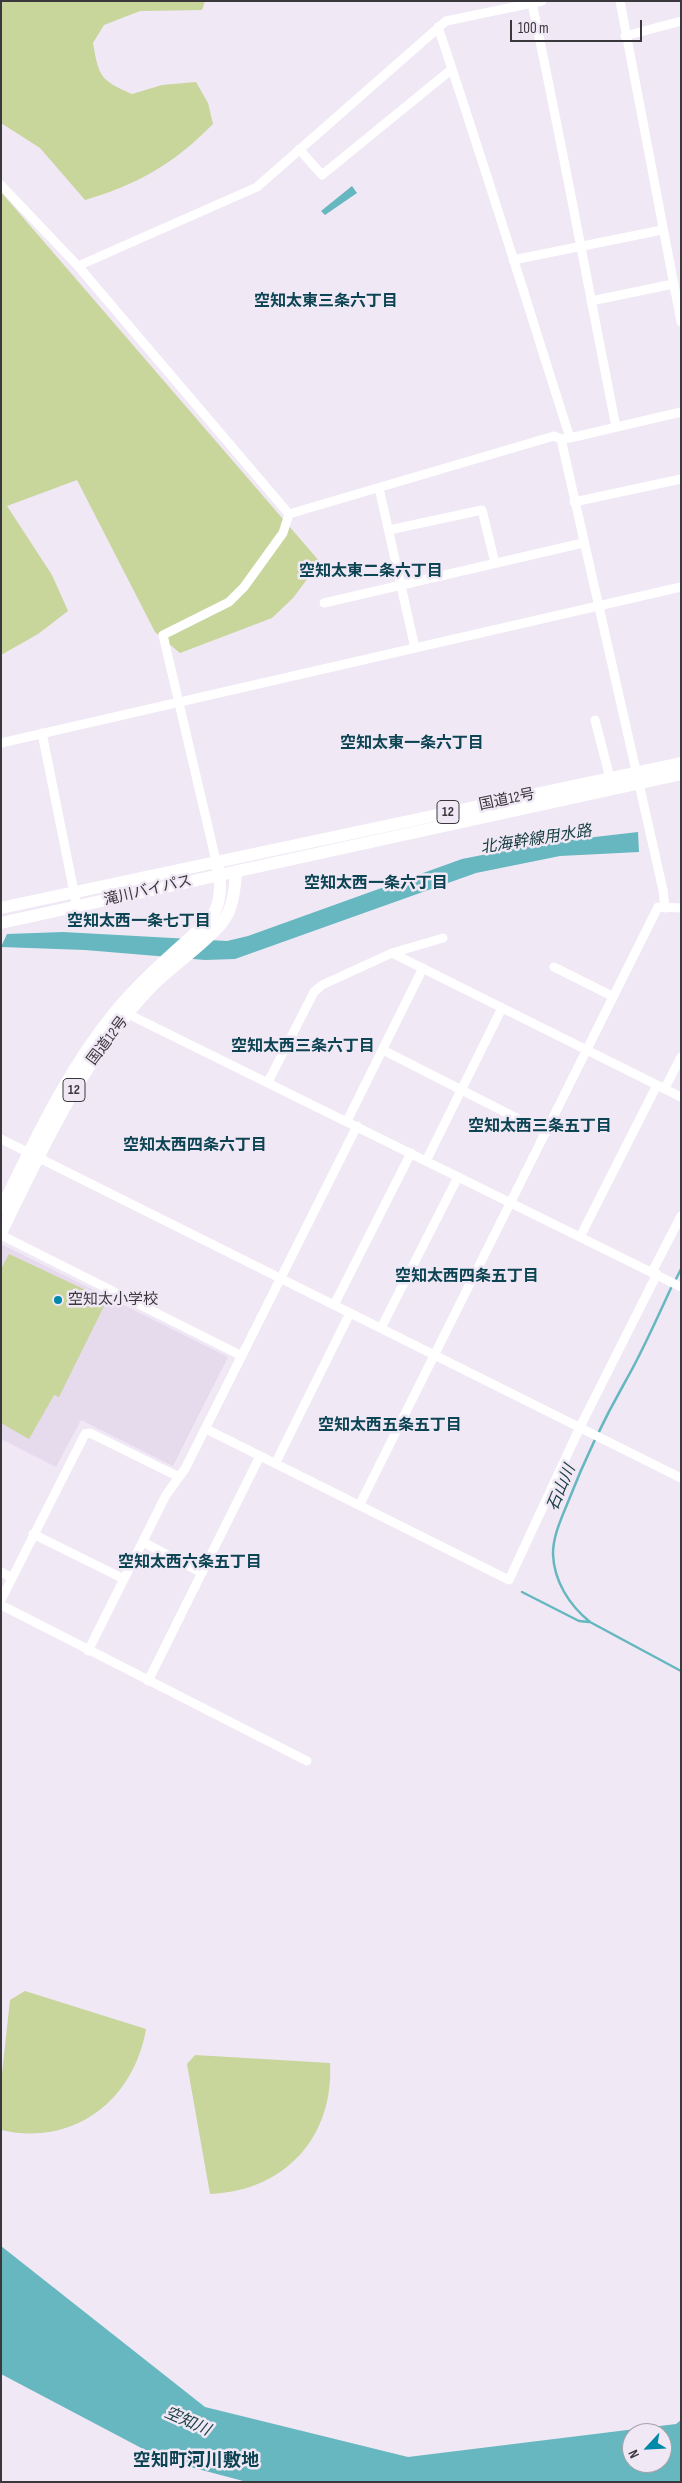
<!DOCTYPE html>
<meta charset="utf-8">
<style>
body{margin:0}
#map{position:relative;width:682px;height:2483px;overflow:hidden;background:#f0e8f5;font-family:"Sofia Sans Condensed",sans-serif}
canvas{display:block}
.frame{position:absolute;inset:0;border:2px solid #3b383d;pointer-events:none}
.north{position:absolute;left:622px;top:2423px;width:50px;height:50px;box-sizing:border-box;background:#f0e8f5;border:1px solid #a8a2ab;border-radius:50%;rotate:245deg;font-size:14px;font-weight:700;line-height:20px;text-align:center;color:#3b383d}
.north::after{content:'';display:block;margin:auto;width:18px;height:22px;background:#0089a9;clip-path:polygon(50% 0,100% 100%,50% 72%,0 100%)}
.scale{position:absolute;left:510px;top:20px;width:132px;height:22px;box-sizing:border-box;border:2px solid #3b383d;border-top:0;padding-left:6px;font-size:15px;line-height:18px;white-space:nowrap;color:#3b383d;-webkit-text-stroke:4px #f0e8f5;paint-order:stroke}
</style>
<div id="map">
<canvas width="682" height="2483"></canvas>
<div class="frame"></div>
<div class="north">N</div>
<div class="scale">100 m</div>
</div>
<script>
const ctx = document.querySelector('canvas').getContext('2d');
ctx.lineJoin = 'round';
function fillPath(path, color) { ctx.fillStyle = color; ctx.fill(path, 'evenodd'); }
function strokePath(path, color, width, dash) { ctx.strokeStyle = color; ctx.lineWidth = width; ctx.lineCap = dash ? 'butt' : 'round'; ctx.setLineDash(dash || []); ctx.stroke(path); }
function write(font, color, halo, rows, align = 'center') {
  ctx.font = font + ' "Sofia Sans Condensed","Noto Sans JP",sans-serif'; ctx.lineWidth = 5; ctx.setLineDash([]); ctx.textBaseline = 'middle'; ctx.strokeStyle = halo; ctx.fillStyle = color; for (const [text, x, y, turn = 0] of rows) {
    ctx.save(); ctx.translate(x, y); ctx.rotate((+turn || 0) * Math.PI / 180); ctx.textAlign = isNaN(turn) ? turn : align; if (halo) ctx.strokeText(text, 0, 0); ctx.fillText(text, 0, 0); ctx.restore();
  }
}
fillPath(new Path2D(`
 M 1,1244 L 228,1357 L 173,1466 L 81,1420 L 56,1467 L 1,1439 Z`), '#e6daed');
fillPath(new Path2D(`
 M 1,1 L 205,1 L 202,10 L 140,11 L 104,25 L 93,43 C 99,77 100,80 132,94 L 162,85 L 196,82 L 208,103 L 213,124 C 175,163 137,185 85,200 L 40,148 L 1,123 Z
 M 1,192 L 320,562 L 293,598 L 272,618 L 180,653 L 155,632 L 77,480 L 7,506 L 52,575 L 68,611 L 38,634 L 1,655 Z
 M 9,1254 L 107,1300 L 59,1397 L 54,1395 L 29,1439 L 1,1423 L 1,1269 Z
 M 25,1991 L 146,2029 C 134,2100 74,2147 1,2130 L 1,2083 L 10,2000 Z
 M 195,2055 L 330,2063 C 334,2137 285,2191 210,2194 L 187,2064 Z`), '#c8d59b');
fillPath(new Path2D(`
 M 352,186 L 357,193 L 325,215 L 321,211 Z
 M 638,832 L 639,852 L 560,856 L 476,873 L 235,959 L 205,960 L 85,950 L 1,947 L 7,934 L 63,932 L 227,941 L 248,936 L 462,859 L 543,843 Z
 M 1,2246 L 205,2407 L 408,2457 L 676,2424 L 681,2420 L 681,2482 L 247,2482 L 164,2460 L 1,2374 ZM 632,2433 L 662,2433 L 662,2463 L 632,2463 Z`), '#66b7bf');
strokePath(new Path2D(`
 M 675,1281 L 681,1269
 M 672,1286 C 657,1318 643,1351 625,1382 C 603,1421 584,1461 568,1502 C 561,1519 553,1536 553,1554 C 554,1581 569,1605 590,1622 L 681,1671
 M 522,1592 L 579,1621 L 589,1622`), '#66b7bf', 2.5);
strokePath(new Path2D(`
 M 620,1 L 681,322
 M 532,3 C 562,144 588,286 616,427
 M 438,27 C 484,163 526,300 570,438
 M 625,36 L 681,21
 M 299,149 L 322,175 L 452,69
 M 1,185 L 78,266 L 289,514
 M 513,260 L 662,230
 M 78,266 L 257,187 L 446,21 L 542,1
 M 591,301 L 673,284
 M 561,439 L 663,890 L 665,908
 M 379,488 L 415,648
 M 574,502 L 681,479
 M 289,514 L 554,436 L 561,439 L 570,438 L 681,412
 M 389,530 L 482,510 L 495,563
 M 324,603 L 583,543
 M 595,720 L 610,778
 M 42,733 L 77,907
 M 1,743 L 681,587
 M 216,861 L 163,635 L 229,602 L 244,587 L 283,533 L 289,514
 M 392,953 L 681,1097
 M 554,967 L 612,996
 M 128,1014 L 681,1287
 M 383,1050 L 546,1133
 M 268,1082 L 314,992 L 322,985 L 392,953 L 443,938
 M 665,1088 L 681,1057
 M 347,1121 L 423,968
 M 1,1139 L 681,1478
 M 426,1161 L 502,1008
 M 1,1235 L 242,1356
 M 580,1237 L 657,1085
 M 652,1272 L 681,1216
 M 334,1305 L 411,1153
 M 381,1328 L 458,1177
 M 206,1429 L 509,1580 L 580,1427 L 657,1274
 M 276,1462 L 350,1313
 M 360,1504 L 658,907 L 681,908
 M 33,1534 L 124,1579
 M 143,1542 L 202,1573
 M 1,1572 L 12,1578
 M 1,1600 L 85,1434 L 90,1433 L 179,1477
 M 1,1605 L 307,1761
 M 88,1651 L 166,1495 L 185,1469 L 357,1126
 M 148,1681 L 260,1456`), '#fff', 9);
strokePath(new Path2D(`
 M 1,908 L 681,763
 M 1,923 L 681,774
 M 1,1209 C 35,1141 67,1070 115,1012 C 143,978 178,949 211,919 C 220,904 222,886 218,869
 M 1,1233 C 44,1145 84,1056 153,985 C 174,964 201,947 221,924 C 233,911 235,888 236,871`), '#fff', 12);
for (const [x, y, r, color] of [
 [58,1300,5,"#0089a9"]
]) { const dot = new Path2D(); dot.arc(x, y, r, 0, 2 * Math.PI); ctx.fillStyle = color; ctx.fill(dot); strokePath(dot, '#f0e8f5', 2); }
for (const [x, y, w] of [
 [448,812,22],
 [74,1090,22]
]) { const box = new Path2D(); box.roundRect(x - w / 2, y - 11.5, w, 23, 4); ctx.fillStyle = '#f0e8f5'; ctx.fill(box); strokePath(box, '#3b383d', 1); }
write('bold 14px', '#3b383d', null, [
 ["12",448,812],
 ["12",74,1090]
]);
write('15px', '#3b383d', '#f0e8f5', [
 ["国道12号",507,800,-12],
 ["滝川バイパス",148,891,-13],
 ["国道12号",108,1041,-53]
]);
write('15px', '#3b383d', '#f0e8f5', [
 ["空知太小学校",68,1300]
], 'left');
write('bold 16px', '#0d4453', '#f0e8f5', [
 ["空知太東三条六丁目",326,302],
 ["空知太東二条六丁目",371,572],
 ["空知太東一条六丁目",412,744],
 ["空知太西一条六丁目",376,884],
 ["空知太西一条七丁目",139,922],
 ["空知太西三条六丁目",303,1047],
 ["空知太西三条五丁目",540,1127],
 ["空知太西四条六丁目",195,1146],
 ["空知太西四条五丁目",467,1277],
 ["空知太西五条五丁目",390,1426],
 ["空知太西六条五丁目",190,1563]
]);
write('italic 16px', '#163d41', '#f0e8f5', [
 ["北海幹線用水路",536,840,-9],
 ["石山川",562,1488,-67],
 ["空知川",187,2422,24]
]);
write('bold 18px', '#0d4453', '#f0e8f5', [
 ["空知町河川敷地",196,2461]
]);
</script>
